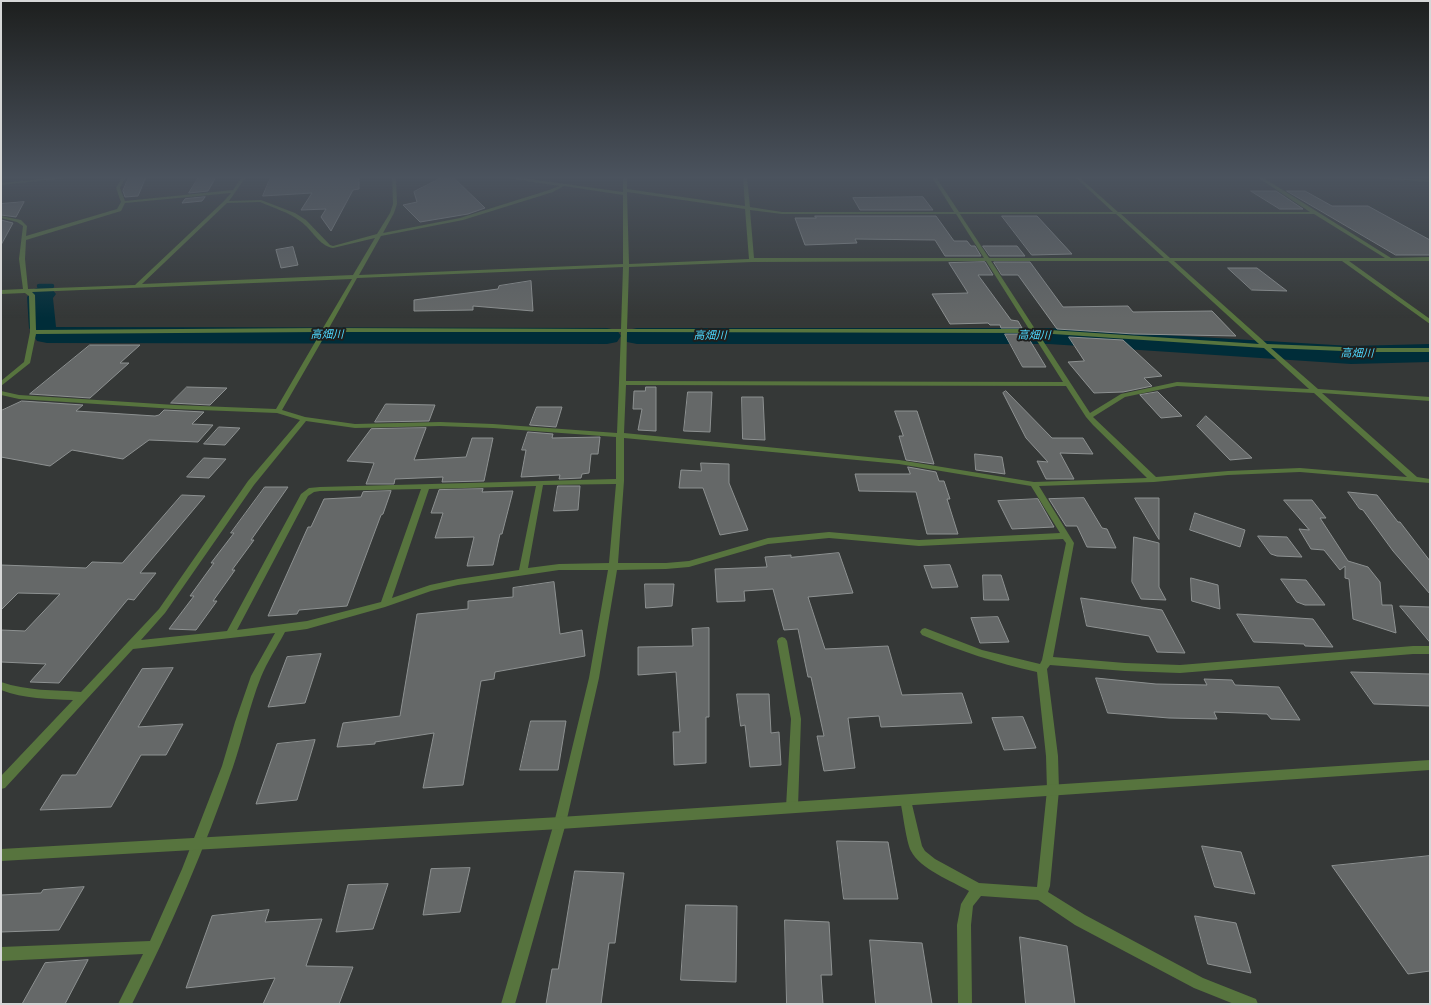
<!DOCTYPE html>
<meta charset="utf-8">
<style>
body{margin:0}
#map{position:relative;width:1431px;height:1005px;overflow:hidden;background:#353837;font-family:"Sofia Sans Condensed",sans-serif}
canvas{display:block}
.frame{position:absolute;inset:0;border:2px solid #d6d7d7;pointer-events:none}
</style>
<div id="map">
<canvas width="1431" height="1005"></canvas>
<div class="frame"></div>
</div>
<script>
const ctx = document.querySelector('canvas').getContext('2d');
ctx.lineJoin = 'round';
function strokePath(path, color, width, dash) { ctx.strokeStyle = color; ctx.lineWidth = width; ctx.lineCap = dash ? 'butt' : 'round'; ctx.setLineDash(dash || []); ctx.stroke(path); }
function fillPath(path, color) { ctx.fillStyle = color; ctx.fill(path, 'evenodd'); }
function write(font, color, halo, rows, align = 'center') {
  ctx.font = font + ' "Sofia Sans Condensed","Noto Sans JP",sans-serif'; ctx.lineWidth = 4; ctx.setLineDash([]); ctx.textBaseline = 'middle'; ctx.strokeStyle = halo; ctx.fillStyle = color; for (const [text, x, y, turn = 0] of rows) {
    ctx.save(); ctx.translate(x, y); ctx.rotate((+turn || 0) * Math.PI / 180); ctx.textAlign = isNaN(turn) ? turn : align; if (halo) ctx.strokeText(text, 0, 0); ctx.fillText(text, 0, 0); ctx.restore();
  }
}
strokePath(new Path2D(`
 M 39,286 L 52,286`), '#002d39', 4.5);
fillPath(new Path2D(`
 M 43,286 L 52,289 L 56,294 L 53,298 L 56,327 L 607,328 L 617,330 L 621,336 L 617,342 L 607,344 L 47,343 L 37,341 L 29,328 L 27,297 L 34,289 Z
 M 637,328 L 1049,328 L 1351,346 L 1430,344 L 1430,362 L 1351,364 L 1049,344 L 637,344 L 627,342 L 623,336 L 627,330 Z`), '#002d39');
const building = new Path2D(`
 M 129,177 L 146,177 L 138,196 L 125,197 L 123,191 Z
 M 199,177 L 216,177 L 208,191 L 189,193 Z
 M 271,177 L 359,177 L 359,189 L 353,190 L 331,231 L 321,217 L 326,209 L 301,210 L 312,193 L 263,196 Z
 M 443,177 L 453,177 L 485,208 L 468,214 L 420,222 L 403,205 L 417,202 L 414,192 Z
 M 1251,191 L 1276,191 L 1303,209 L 1280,209 Z
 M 1287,191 L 1305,191 L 1332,206 L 1368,206 L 1430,240 L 1430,255 L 1396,255 Z
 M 205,197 L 202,201 L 182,203 L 185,199 Z
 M 923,197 L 933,210 L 860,210 L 853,198 Z
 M 24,202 L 16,217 L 1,215 L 1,204 Z
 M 815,216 L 936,216 L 954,241 L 967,241 L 971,246 L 975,246 L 981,256 L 945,256 L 935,240 L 855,239 L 857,243 L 805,245 L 795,218 L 816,218 Z
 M 1002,216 L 1037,216 L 1072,254 L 1032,255 Z
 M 1,220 L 13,223 L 1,245 Z
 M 983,246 L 1017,246 L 1025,256 L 990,256 Z
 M 293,247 L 298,265 L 281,268 L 276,250 Z
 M 985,262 L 993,275 L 978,275 L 1011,320 L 1018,321 L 1022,328 L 1001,328 L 1000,325 L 990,325 L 988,323 L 950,324 L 932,294 L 968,293 L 949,263 Z
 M 994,262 L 1030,262 L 1063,307 L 1128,306 L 1133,312 L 1212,311 L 1236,336 L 1134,334 L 1057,329 L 1018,275 L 1002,275 Z
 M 1228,268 L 1257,268 L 1287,291 L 1252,290 Z
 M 531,281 L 533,311 L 473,306 L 473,310 L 414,311 L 414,300 L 498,289 L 499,286 Z
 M 1005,334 L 1026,334 L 1046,367 L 1023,367 Z
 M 1069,337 L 1123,340 L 1162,376 L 1144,378 L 1152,386 L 1123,392 L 1094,393 L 1068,362 L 1084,361 Z
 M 90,345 L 140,345 L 120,363 L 129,363 L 90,398 L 30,394 Z
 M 187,387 L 227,388 L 210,405 L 171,403 Z
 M 646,387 L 656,387 L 656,431 L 638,430 L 642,409 L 633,409 L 634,391 L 645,391 Z
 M 1006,391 L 1052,438 L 1083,438 L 1093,454 L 1060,453 L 1074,479 L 1046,479 L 1037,461 L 1048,462 L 1026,438 L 1003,393 Z
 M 688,392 L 712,392 L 710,432 L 684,431 Z
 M 1158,392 L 1182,416 L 1161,418 L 1140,395 Z
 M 742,397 L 763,397 L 765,440 L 743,439 Z
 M 22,401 L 83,405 L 76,411 L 155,416 L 159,415 L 164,410 L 204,412 L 192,424 L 213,425 L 198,442 L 149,440 L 123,459 L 72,450 L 50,466 L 1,457 L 1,411 Z
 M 386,404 L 435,405 L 429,421 L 375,422 Z
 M 537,407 L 562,407 L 556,427 L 530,425 Z
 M 895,411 L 917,411 L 934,464 L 906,460 L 899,436 L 903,436 Z
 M 1206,416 L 1252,458 L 1230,460 L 1197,426 Z
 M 219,427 L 240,428 L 225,445 L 204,444 Z
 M 426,428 L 414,460 L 466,457 L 472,438 L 493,438 L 484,481 L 442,482 L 443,477 L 395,479 L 394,484 L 366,484 L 374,463 L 347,461 L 371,429 Z
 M 528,432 L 553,434 L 552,438 L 600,437 L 598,454 L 591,454 L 589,473 L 582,474 L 581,478 L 559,479 L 560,475 L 521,477 L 526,450 L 522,450 Z
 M 975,454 L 1002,457 L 1005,474 L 976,470 Z
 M 204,458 L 226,459 L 209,478 L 187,477 Z
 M 701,463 L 729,464 L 729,483 L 748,530 L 720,535 L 703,488 L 679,488 L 681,470 L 701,471 Z
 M 908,467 L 936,472 L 939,481 L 944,481 L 950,499 L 947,499 L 958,534 L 927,534 L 916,492 L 859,491 L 855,474 L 910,474 Z
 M 558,486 L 580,486 L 578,510 L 554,511 Z
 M 265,487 L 288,487 L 251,540 L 254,540 L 232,570 L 235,570 L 213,601 L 217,601 L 196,630 L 169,629 L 194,596 L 190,596 L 214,563 L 211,563 L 234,533 L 231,533 Z
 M 483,489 L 482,492 L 513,491 L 502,534 L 500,534 L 493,565 L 467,566 L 474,537 L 435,538 L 443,513 L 431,513 L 439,490 Z
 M 391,491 L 383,514 L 381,515 L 347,606 L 299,610 L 297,614 L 268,616 L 308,527 L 311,527 L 324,499 L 361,497 L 363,492 Z
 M 1348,492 L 1377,495 L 1398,522 L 1400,522 L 1430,561 L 1430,594 L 1393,551 L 1363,510 L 1360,509 Z
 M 182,495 L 205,496 L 140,573 L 156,573 L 134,600 L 128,599 L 59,683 L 30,682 L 46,664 L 1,662 L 1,630 L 25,631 L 60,594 L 18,593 L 1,610 L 1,565 L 86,568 L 92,562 L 122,563 Z
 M 1084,498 L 1102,528 L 1107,529 L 1116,548 L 1087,547 L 1077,526 L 1066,526 L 1049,499 Z
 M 1135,498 L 1159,498 L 1159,539 Z
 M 1038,499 L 1054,527 L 1012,529 L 998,501 Z
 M 1284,500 L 1312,500 L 1326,518 L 1320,518 L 1348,561 L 1368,567 L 1380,582 L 1382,605 L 1392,605 L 1396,633 L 1353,619 L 1349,579 L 1345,578 L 1345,566 L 1340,570 L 1324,550 L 1311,549 L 1299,529 L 1309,530 Z
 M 1195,513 L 1245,530 L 1240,547 L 1190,530 Z
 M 1258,536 L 1287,537 L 1302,557 L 1277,556 L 1271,554 Z
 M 1134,537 L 1159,543 L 1159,587 L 1166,600 L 1141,599 L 1132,582 Z
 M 839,553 L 853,593 L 808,597 L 825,649 L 888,646 L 902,695 L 962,693 L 972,723 L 881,727 L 879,716 L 848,718 L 855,768 L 824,771 L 817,736 L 824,736 L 811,677 L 808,677 L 798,629 L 784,630 L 773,589 L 744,591 L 745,601 L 717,602 L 715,569 L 767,567 L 765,557 L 791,555 L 791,557 Z
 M 950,565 L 958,587 L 932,588 L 924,566 Z
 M 983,575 L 1001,575 L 1009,600 L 984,600 Z
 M 1191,578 L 1218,585 L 1220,609 L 1192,601 Z
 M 1281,579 L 1306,580 L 1325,605 L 1305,605 L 1297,602 Z
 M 554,582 L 560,634 L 582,630 L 585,656 L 495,672 L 494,679 L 481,681 L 463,785 L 423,788 L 434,733 L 375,742 L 375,744 L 337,747 L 343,723 L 400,716 L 417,614 L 468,609 L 468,601 L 513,597 L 513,588 Z
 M 645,584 L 674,584 L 672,606 L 646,608 Z
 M 1081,598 L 1162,610 L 1185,653 L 1157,652 L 1149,636 L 1087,626 Z
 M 1400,606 L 1430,607 L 1430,642 Z
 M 1237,614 L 1313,619 L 1333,647 L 1305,646 L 1304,644 L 1254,642 Z
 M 998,617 L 1009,642 L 980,643 L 971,618 Z
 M 709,628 L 709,717 L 706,717 L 706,763 L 674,765 L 673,732 L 680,732 L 676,672 L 638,675 L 638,647 L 693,646 L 692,629 Z
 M 321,654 L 305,703 L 268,707 L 287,657 Z
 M 173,668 L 138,727 L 183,724 L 166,755 L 141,755 L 111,807 L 40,810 L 62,775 L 76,775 L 142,669 Z
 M 1351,672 L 1430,674 L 1430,706 L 1374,704 Z
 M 1096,678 L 1156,684 L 1207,685 L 1204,679 L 1232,680 L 1235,685 L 1279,687 L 1300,720 L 1271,719 L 1267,714 L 1214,712 L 1217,719 L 1169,718 L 1108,713 Z
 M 737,694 L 769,694 L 771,733 L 779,732 L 781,765 L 750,767 L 745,725 L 741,726 Z
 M 1023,717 L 1036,748 L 1004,750 L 992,718 Z
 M 531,721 L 566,721 L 558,770 L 520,770 Z
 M 315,740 L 297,800 L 256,804 L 277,744 Z
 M 837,841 L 888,842 L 898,899 L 844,899 Z
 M 1202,846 L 1241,852 L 1255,894 L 1215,887 Z
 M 1430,856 L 1430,971 L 1408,974 L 1332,866 Z
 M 470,868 L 460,912 L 423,915 L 431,869 Z
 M 575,871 L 624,873 L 615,943 L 609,943 L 601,1004 L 546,1004 L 552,969 L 558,969 Z
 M 388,884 L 373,929 L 336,932 L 348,885 Z
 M 84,887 L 59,930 L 1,932 L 1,895 L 41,893 L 43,890 Z
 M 686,905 L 737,906 L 736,982 L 681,980 Z
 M 269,910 L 265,922 L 322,919 L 306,966 L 353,967 L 339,1004 L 263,1004 L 275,978 L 186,988 L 212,916 Z
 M 1195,916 L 1236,923 L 1251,973 L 1208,964 Z
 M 785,920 L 829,922 L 832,975 L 821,975 L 823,1004 L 787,1004 Z
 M 1020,937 L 1067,946 L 1075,1004 L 1026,1004 Z
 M 870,940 L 922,943 L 932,1004 L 876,1004 Z
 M 88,960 L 65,1004 L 22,1004 L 45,963 Z`);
fillPath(building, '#656868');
strokePath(building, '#8d9191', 1);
fillPath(new Path2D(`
 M 62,177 L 76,177 L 1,185 L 1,183 Z
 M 122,177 L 126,177 L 120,188 L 125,201 L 233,190 L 242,177 L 246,177 L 229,201 L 261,200 L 295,213 L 306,220 L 330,245 L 333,246 L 377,234 L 390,213 L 393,204 L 392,177 L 396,177 L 397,204 L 394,213 L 383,233 L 460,218 L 549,190 L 559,186 L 508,178 L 506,177 L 516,177 L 623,192 L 623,177 L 627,177 L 627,189 L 745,206 L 743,177 L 747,177 L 750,207 L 782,212 L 954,212 L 932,177 L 936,177 L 959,212 L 1113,212 L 1075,177 L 1079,177 L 1118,212 L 1310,212 L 1257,177 L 1262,177 L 1391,258 L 1430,257 L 1430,261 L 1349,261 L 1430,319 L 1430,324 L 1342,261 L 1174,261 L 1267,344 L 1367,348 L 1430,348 L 1430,352 L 1367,352 L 1271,348 L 1318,389 L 1430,397 L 1430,401 L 1322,393 L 1417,477 L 1430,479 L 1430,483 L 1300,472 L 1228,475 L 1154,482 L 1039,486 L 1074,543 L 1053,657 L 1125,663 L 1180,665 L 1413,646 L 1430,646 L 1430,654 L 1413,654 L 1180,673 L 1125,671 L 1050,665 L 1047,669 L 1058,756 L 1059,790 L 1050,886 L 1048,892 L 1085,915 L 1203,978 L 1256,999 L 1258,1004 L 1234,1004 L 1194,988 L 1075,925 L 1038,900 L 981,896 L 973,906 L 971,925 L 972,1004 L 958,1004 L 957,925 L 961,904 L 969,891 C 952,881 920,869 911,851 C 906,841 903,813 900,800 L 902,796 L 906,795 L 910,796 L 922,846 L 925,851 L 935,859 L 979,883 L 1037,887 L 1047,790 L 1046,756 L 1037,672 C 997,663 959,651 922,635 L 920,632 L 922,629 L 925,628 L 982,650 L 1040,664 L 1042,660 L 1066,543 L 1063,539 L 919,546 L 829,538 L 768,544 L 689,567 L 666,569 L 617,570 L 599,678 L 566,823 L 515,1004 L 501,1004 L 554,823 L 589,678 L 608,570 L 559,570 L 458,585 L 431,591 L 385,607 L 307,629 L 285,632 C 277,647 267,662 261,677 C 249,707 243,738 233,767 C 205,848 171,927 132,1004 L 118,1004 L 143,954 L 1,961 L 1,947 L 150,941 L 182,869 L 222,766 L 235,722 L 251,676 L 275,633 L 133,649 L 5,788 L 1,789 L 1,776 L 73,700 C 49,699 24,699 1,690 L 1,682 C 27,691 54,690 81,692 L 159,609 L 248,481 L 300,420 L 277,413 L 175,409 L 19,399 L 1,395 L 1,391 L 19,395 L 175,405 L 276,409 L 321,332 L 36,334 L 30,363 L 1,386 L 1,381 L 24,362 L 30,332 L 29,296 L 25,293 L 1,294 L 1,290 L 23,289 L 19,259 L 23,226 L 17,222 L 1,218 L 1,216 L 21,220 L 27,226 L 26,236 L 117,209 L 121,202 L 116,188 ZM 564,186 L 623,195 L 623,264 L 359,275 L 381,236 L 463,220 L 553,192 ZM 627,192 L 745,209 L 749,259 L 629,264 ZM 231,193 L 224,201 L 135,285 L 28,289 L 25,259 L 26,240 L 121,211 L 125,203 ZM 260,202 C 274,208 288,212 300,221 C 312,229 319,246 333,248 L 375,238 L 353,275 L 142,284 L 227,203 ZM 750,210 L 782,214 L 956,214 L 984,258 L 754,258 ZM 960,214 L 1116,214 L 1164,258 L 989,258 ZM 1121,214 L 1314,214 L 1385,258 L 1170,258 ZM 986,261 L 1029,329 L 627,329 L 629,267 L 752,262 ZM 991,261 L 1168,261 L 1259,344 L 1035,329 ZM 623,267 L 621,329 L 329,328 L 357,278 ZM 352,279 L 323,328 L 36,330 L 35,295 L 32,292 ZM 327,332 L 621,332 L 617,433 L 493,424 L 440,422 L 355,424 L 305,417 L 282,410 ZM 627,332 L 1032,333 L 1063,382 L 626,381 ZM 1038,333 L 1264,348 L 1309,389 L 1177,382 L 1121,394 L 1090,413 ZM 626,385 L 1066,386 L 1086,417 L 1093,425 L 1147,478 L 1034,482 L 899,460 L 624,433 ZM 1177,386 L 1314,393 L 1407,477 L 1300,468 L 1228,471 L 1156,477 L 1093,417 L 1125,397 ZM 306,421 L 355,428 L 440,426 L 493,428 L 616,437 L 616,479 L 320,487 L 309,488 L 301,494 L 227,631 L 141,640 L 165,613 L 254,485 ZM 624,438 L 899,464 L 1031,486 L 1060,533 L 919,540 L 829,532 L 768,538 L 689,561 L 666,563 L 618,563 L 624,481 ZM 616,484 L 609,563 L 559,564 L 528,568 L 543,485 ZM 536,486 L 519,570 L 458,579 L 430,585 L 392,598 L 429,489 ZM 421,489 L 381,602 L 307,621 L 237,630 L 308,496 L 314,492 L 320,491 Z
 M 1370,177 L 1430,180 L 1430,182 L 1372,178 Z
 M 782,637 L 785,638 L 787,641 L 801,719 L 798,807 L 796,811 L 792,812 L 788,811 L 786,807 L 791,719 L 777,641 L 779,638 Z`), '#57743e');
fillPath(new Path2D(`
 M 1430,760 L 1430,770 L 560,829 L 1,861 L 1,849 L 560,817 Z`), '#57743e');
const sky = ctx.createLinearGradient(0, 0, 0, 318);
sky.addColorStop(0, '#1d1f1e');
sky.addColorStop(0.56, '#4b535e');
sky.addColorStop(1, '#4b535e00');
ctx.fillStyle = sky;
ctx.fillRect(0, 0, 1431, 318);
write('italic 11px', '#4ed8fe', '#1e1f1e', [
 ["高畑川",327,335],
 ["高畑川",710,336],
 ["高畑川",1034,336,1],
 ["高畑川",1357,354,1]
]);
</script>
